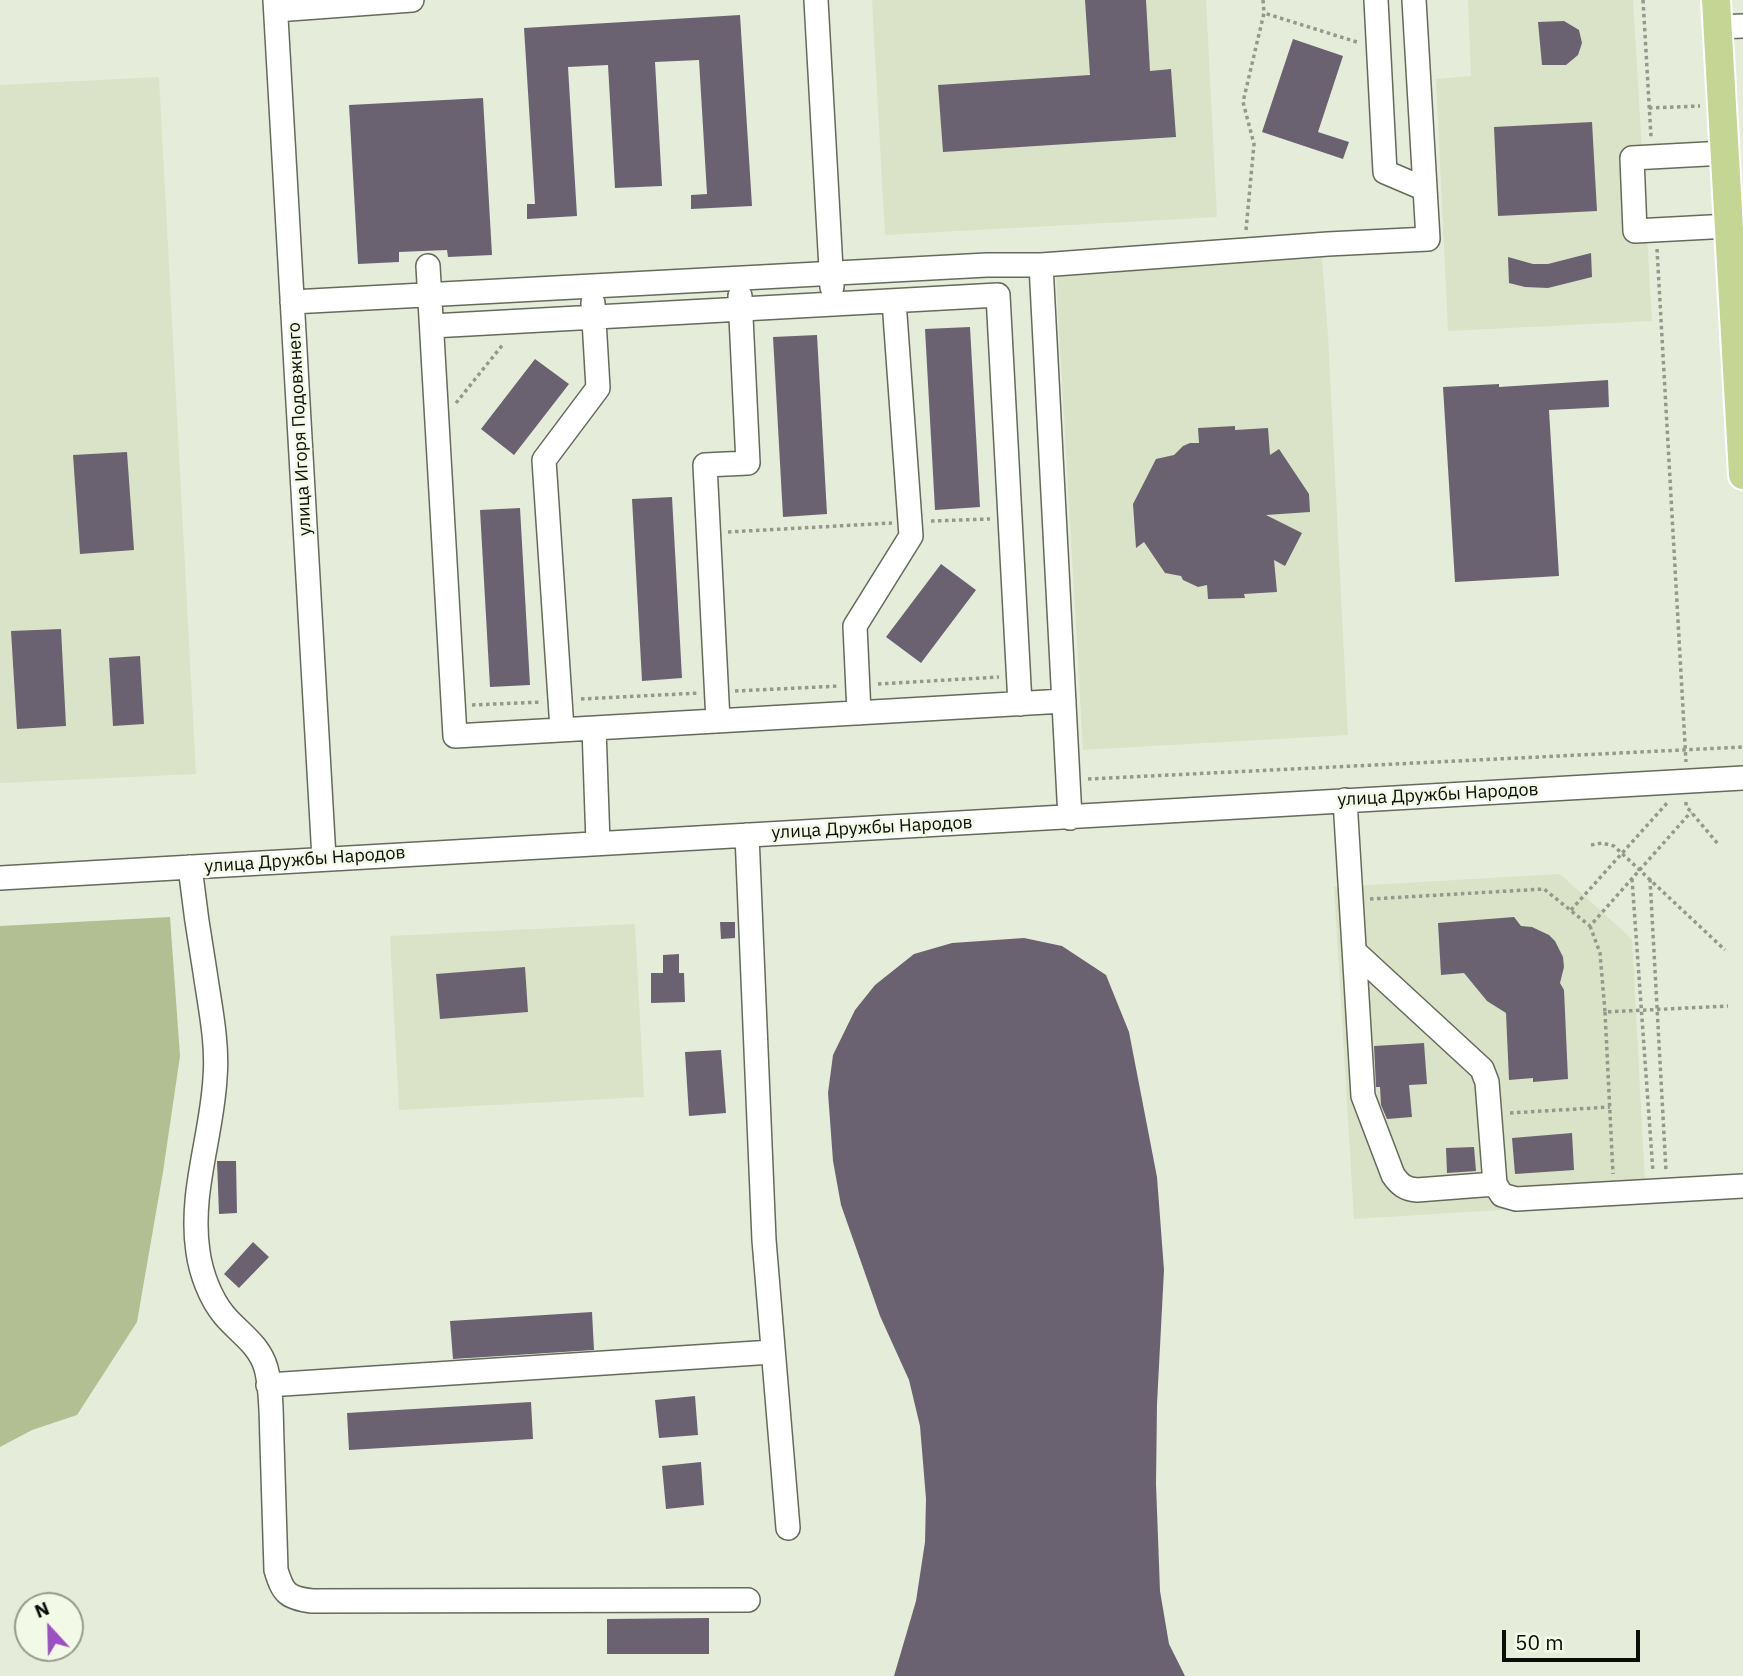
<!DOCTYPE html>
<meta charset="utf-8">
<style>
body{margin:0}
#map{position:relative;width:1743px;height:1676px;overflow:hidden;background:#e6ecda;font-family:"IBM Plex Sans",sans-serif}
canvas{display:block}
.north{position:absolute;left:14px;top:1592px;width:70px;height:70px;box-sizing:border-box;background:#f3f9e7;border:2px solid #969b8d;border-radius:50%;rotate:338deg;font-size:19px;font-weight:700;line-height:28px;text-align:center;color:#0b0d07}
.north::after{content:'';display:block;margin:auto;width:24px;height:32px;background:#9b51c4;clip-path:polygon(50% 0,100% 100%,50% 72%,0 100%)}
.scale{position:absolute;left:1502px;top:1630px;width:138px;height:32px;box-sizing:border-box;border:4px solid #0b0d07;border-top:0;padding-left:9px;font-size:21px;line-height:24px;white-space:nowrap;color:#0b0d07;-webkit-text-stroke:5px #f3f9e7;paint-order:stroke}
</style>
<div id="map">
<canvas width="1743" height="1676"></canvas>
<div class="north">N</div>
<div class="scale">50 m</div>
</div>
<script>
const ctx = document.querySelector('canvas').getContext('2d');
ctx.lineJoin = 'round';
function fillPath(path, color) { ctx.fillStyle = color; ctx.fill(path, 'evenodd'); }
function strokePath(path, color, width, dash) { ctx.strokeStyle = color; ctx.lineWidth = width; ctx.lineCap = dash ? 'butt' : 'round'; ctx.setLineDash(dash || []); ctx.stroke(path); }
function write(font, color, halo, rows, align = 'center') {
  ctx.font = font + ' "IBM Plex Sans",sans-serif'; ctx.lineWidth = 5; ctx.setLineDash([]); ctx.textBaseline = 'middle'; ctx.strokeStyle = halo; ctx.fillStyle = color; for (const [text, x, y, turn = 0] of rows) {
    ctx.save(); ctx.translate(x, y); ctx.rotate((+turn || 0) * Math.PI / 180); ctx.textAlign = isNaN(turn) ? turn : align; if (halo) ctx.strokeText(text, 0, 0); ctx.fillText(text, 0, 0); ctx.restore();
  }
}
fillPath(new Path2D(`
 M 872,0 L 1206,0 L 1217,217 L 885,235 Z
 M 1468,0 L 1633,0 L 1652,321 L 1448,331 L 1436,79 L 1471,76 Z
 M 159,77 L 196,774 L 0,783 L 0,85 Z
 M 1322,258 L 1328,335 L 1348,735 L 1083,750 L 1056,276 Z
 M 1560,874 L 1632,939 L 1646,1201 L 1354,1219 L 1334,887 Z
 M 635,924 L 644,1097 L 399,1110 L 390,936 Z`), '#dae2c8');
fillPath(new Path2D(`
 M 170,917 L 180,1056 L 163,1172 L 137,1322 L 77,1415 L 32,1430 L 0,1447 L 0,926 Z`), '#b1bf92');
fillPath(new Path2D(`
 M 1085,0 L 1146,0 L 1150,71 L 1171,69 L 1176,137 L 943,152 L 938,85 L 1090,75 Z
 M 740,15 L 752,206 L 691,209 L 691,195 L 707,194 L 699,60 L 655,62 L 662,186 L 615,188 L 608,65 L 568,67 L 577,216 L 527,219 L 527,204 L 535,204 L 524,28 Z
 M 1564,21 L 1579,30 L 1582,43 L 1578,55 L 1566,65 L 1542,65 L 1538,22 Z
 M 1293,39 L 1343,56 L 1318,132 L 1349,142 L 1343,159 L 1262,132 Z
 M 483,98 L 492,255 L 448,257 L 447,250 L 399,252 L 399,262 L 358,264 L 349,105 Z
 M 1592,122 L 1597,211 L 1498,216 L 1494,127 Z
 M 1591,253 L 1592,277 L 1548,288 L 1525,287 L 1509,283 L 1508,257 L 1533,264 L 1548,264 Z
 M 970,327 L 980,507 L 935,510 L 925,329 Z
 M 817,335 L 827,514 L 783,517 L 773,337 Z
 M 535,359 L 569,384 L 514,455 L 481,429 Z
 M 1608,380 L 1609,407 L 1549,410 L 1559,576 L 1455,582 L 1443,387 L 1499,384 L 1499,387 Z
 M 1235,426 L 1235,430 L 1268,428 L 1270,455 L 1279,449 L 1309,494 L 1310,512 L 1266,515 L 1302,533 L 1285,566 L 1274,560 L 1277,592 L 1244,594 L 1245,598 L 1208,599 L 1207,585 L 1198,587 L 1183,580 L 1181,576 L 1165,573 L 1144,542 L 1136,548 L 1133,504 L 1156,459 L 1174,455 L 1183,446 L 1190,443 L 1199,443 L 1198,428 Z
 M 127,452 L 134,550 L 80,554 L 73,455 Z
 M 672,497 L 682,678 L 642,681 L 632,499 Z
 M 520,508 L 530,685 L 490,687 L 480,510 Z
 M 941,564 L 976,590 L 921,663 L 886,637 Z
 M 61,629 L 66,726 L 17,729 L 11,631 Z
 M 140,656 L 144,724 L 113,726 L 109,658 Z
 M 1514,917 L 1521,926 L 1532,927 L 1549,935 L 1555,941 L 1563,957 L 1564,967 L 1560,983 L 1564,990 L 1568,1079 L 1533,1082 L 1533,1078 L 1509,1080 L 1506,1013 L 1487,1001 L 1464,973 L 1441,975 L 1438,923 Z
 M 720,922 L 735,922 L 735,938 L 721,939 Z
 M 1024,938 L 1062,946 L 1106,975 L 1129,1032 L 1157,1177 L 1164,1270 L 1157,1404 L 1156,1484 L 1160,1591 L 1169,1644 L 1185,1676 L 894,1676 L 916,1601 L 925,1542 L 926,1499 L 920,1426 L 909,1380 L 880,1316 L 841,1205 L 833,1161 L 828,1093 L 833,1055 L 855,1010 L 875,985 L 914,954 L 952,943 Z
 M 679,954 L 679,973 L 684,973 L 685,1002 L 651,1003 L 651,973 L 663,973 L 663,955 Z
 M 525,967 L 528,1012 L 440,1019 L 436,974 Z
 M 1424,1043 L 1427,1084 L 1409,1085 L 1412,1117 L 1387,1119 L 1381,1105 L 1380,1087 L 1376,1087 L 1374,1046 Z
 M 721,1050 L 726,1113 L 689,1116 L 685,1052 Z
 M 1572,1133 L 1574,1170 L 1515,1174 L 1512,1138 Z
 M 1474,1147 L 1476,1171 L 1447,1173 L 1446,1148 Z
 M 217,1161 L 236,1161 L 237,1213 L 219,1214 Z
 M 253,1242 L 269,1257 L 239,1288 L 224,1274 Z
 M 592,1312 L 594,1350 L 453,1359 L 450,1321 Z
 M 695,1396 L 698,1435 L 659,1438 L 655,1400 Z
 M 531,1402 L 533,1439 L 349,1450 L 347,1413 Z
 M 701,1462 L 704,1505 L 666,1509 L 662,1466 Z
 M 709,1618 L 709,1654 L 607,1654 L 607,1619 Z`), '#6b6271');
const minor = new Path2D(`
 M 275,0 L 324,858
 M 816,0 L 832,287
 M 1376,0 L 1385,172 L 1425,189
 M 276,10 L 412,0
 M 1718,27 L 1743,26
 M 1725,153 L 1632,158 L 1635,231 L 1729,226
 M 1041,265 L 1070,818
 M 428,266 L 455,736 L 1064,701
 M 292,302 L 987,265 L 1041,265 L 1328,244 L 1428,239 L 1414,0
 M 432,326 L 998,295 L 1020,704
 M 859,713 L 855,626 L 911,536 L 894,301
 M 718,721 L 705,465 L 748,463 L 740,296
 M 594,728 L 598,843
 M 562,729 L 544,460 L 598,388 L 593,303
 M 1345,800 L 1363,1096 L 1393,1175 C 1400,1185 1405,1189 1417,1190 L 1495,1184 L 1502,1195 L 1516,1199 L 1743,1186
 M 747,835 L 764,1240 L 788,1528
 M 190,867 C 194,902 199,937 205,972 C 210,1007 218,1043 215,1078 C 212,1136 189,1193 198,1252 C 201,1273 210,1298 224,1315 C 239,1333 259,1344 266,1368 C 272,1391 271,1418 272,1442 C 273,1485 275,1527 276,1570 C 283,1593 287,1598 312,1601 L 748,1600
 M 0,878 L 1743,778
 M 1355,952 L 1482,1069 L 1487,1082 L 1495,1184
 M 268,1385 L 772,1352`);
const major = new Path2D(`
 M 1716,0 L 1743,475`);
strokePath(minor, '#656a5a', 26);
strokePath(major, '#fff', 32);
strokePath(new Path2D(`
 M 1263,0 L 1264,13
 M 1643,0 L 1651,137
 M 1649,108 L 1700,106
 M 1246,230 L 1254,144 L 1243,102 L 1264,13 L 1360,43
 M 1657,249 L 1686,762
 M 456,403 L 504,343
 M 931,521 L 990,519
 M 728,532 L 892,523
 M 878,684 L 999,677
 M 735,691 L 839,686
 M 581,699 L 699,693
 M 472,705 L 542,702
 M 1088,779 L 1743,747
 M 1686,802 L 1686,806 L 1718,844
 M 1591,845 L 1602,843 L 1614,846 L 1725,950
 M 1632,879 L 1653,1172
 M 1650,879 L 1666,1171
 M 1370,899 L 1544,889 L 1590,926 L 1691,812
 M 1571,910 L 1668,802
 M 1590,926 L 1600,953 L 1605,1012 L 1728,1006
 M 1605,1012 L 1613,1174
 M 1510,1113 L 1610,1107`), '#95998c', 3.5, [3.5, 3.5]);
strokePath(minor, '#fff', 23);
strokePath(major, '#c5d694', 28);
write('18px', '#0b0d07', '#f3f9e7', [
 ["улица Игоря Подовжнего",300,429,-93],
 ["улица Дружбы Народов",1438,795,-3],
 ["улица Дружбы Народов",872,828,-3],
 ["улица Дружбы Народов",305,860,-4]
]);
</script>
